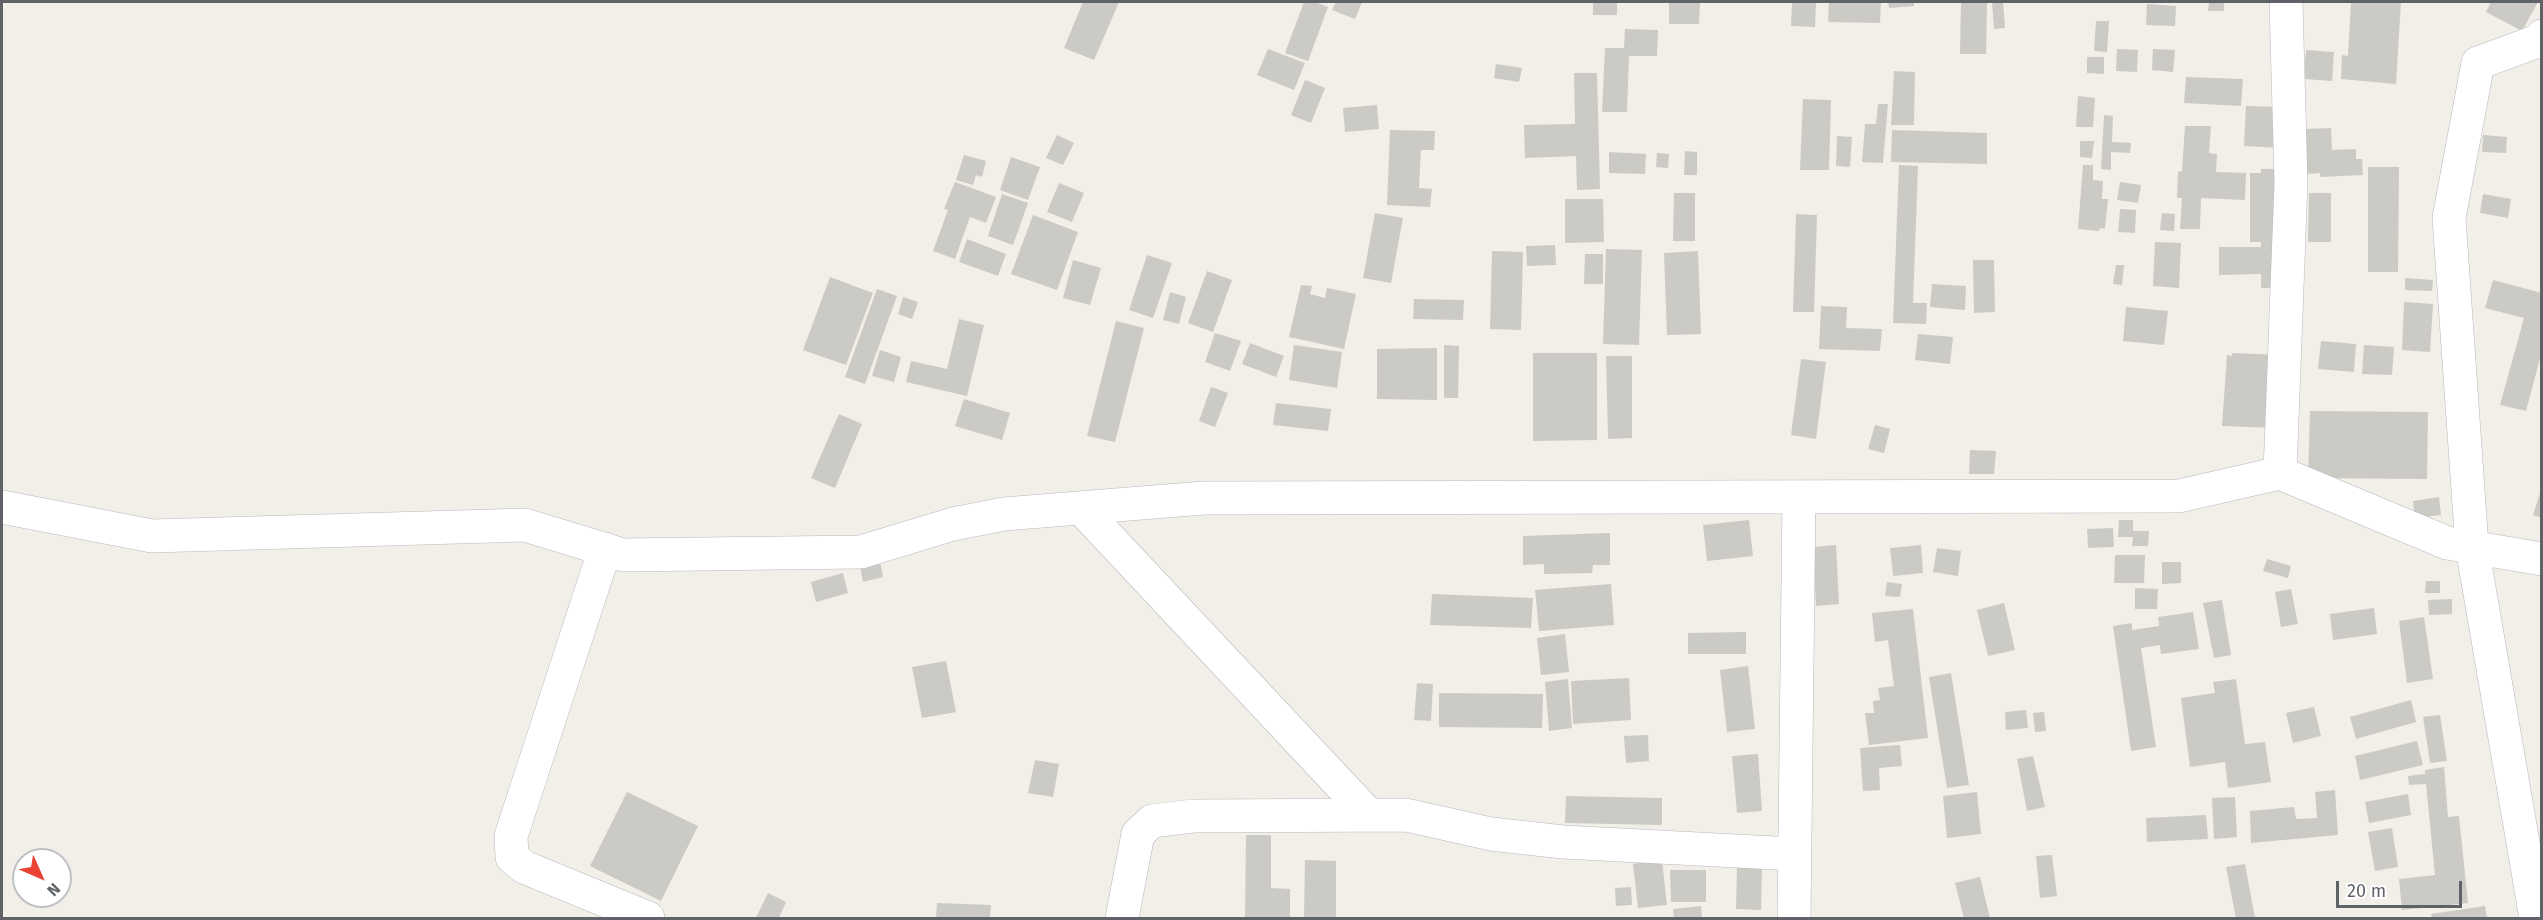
<!DOCTYPE html>
<style>
body{margin:0}
#map{position:relative;width:2543px;height:920px;overflow:hidden;background:#f1efe8;font-family:"Fira Sans",sans-serif}
canvas{display:block}
.frame{position:absolute;inset:0;border:3px solid #5f6368;pointer-events:none}
.north{position:absolute;left:12px;top:848px;width:60px;height:60px;box-sizing:border-box;background:#fff;border:2px solid #bfc1c3;border-radius:50%;rotate:135deg;font-size:16px;font-weight:700;line-height:24px;text-align:center;color:#5f6368}
.north::after{content:'';display:block;margin:auto;width:21px;height:27px;background:#ea4335;clip-path:polygon(50% 0,100% 100%,50% 72%,0 100%)}
.scale{position:absolute;left:2336px;top:881px;width:126px;height:27px;box-sizing:border-box;border:3px solid #5f6368;border-top:0;padding-left:8px;font-size:18px;line-height:21px;white-space:nowrap;color:#5f6368;-webkit-text-stroke:4px #fff;paint-order:stroke}
</style>
<div id="map">
<canvas width="2543" height="920"></canvas>
<div class="frame"></div>
<div class="north">N</div>
<div class="scale">20 m</div>
</div>
<script>
const ctx = document.querySelector('canvas').getContext('2d');
ctx.lineJoin = 'round';
function fillPath(path, color) { ctx.fillStyle = color; ctx.fill(path, 'evenodd'); }
function strokePath(path, color, width, dash) { ctx.strokeStyle = color; ctx.lineWidth = width; ctx.lineCap = dash ? 'butt' : 'round'; ctx.setLineDash(dash || []); ctx.stroke(path); }
fillPath(new Path2D(`
 M 1083,2 L 1119,2 L 1094,60 L 1064,48 Z
 M 1304,2 L 1315,2 L 1328,7 L 1308,61 L 1285,53 Z
 M 1336,2 L 1362,2 L 1355,19 L 1332,10 Z
 M 1593,2 L 1617,2 L 1617,15 L 1593,15 Z
 M 1669,2 L 1700,2 L 1699,24 L 1669,24 Z
 M 1792,2 L 1816,2 L 1815,27 L 1791,26 Z
 M 1829,2 L 1881,2 L 1880,23 L 1828,22 Z
 M 1888,2 L 1914,2 L 1914,6 L 1889,8 Z
 M 1961,2 L 1987,2 L 1986,54 L 1960,54 Z
 M 1992,2 L 2003,2 L 2005,28 L 1994,29 Z
 M 2209,2 L 2224,2 L 2224,11 L 2208,11 Z
 M 2351,2 L 2401,2 L 2396,84 L 2341,79 L 2342,55 L 2348,56 Z
 M 2491,2 L 2538,2 L 2522,31 L 2486,12 Z
 M 2147,4 L 2176,6 L 2175,26 L 2146,25 Z
 M 2096,21 L 2109,21 L 2107,52 L 2094,51 Z
 M 1625,29 L 1658,30 L 1657,56 L 1629,56 L 1627,112 L 1602,112 L 1605,48 L 1624,48 Z
 M 1268,49 L 1305,63 L 1294,90 L 1257,75 Z
 M 2117,49 L 2138,50 L 2137,72 L 2116,71 Z
 M 2153,49 L 2175,50 L 2173,72 L 2152,70 Z
 M 2306,50 L 2334,52 L 2332,81 L 2304,79 Z
 M 2087,57 L 2104,57 L 2104,74 L 2087,73 Z
 M 1496,64 L 1522,68 L 1519,82 L 1494,78 Z
 M 1894,71 L 1915,72 L 1914,125 L 1891,125 Z
 M 1574,73 L 1597,73 L 1600,189 L 1577,190 L 1576,156 L 1525,158 L 1524,125 L 1575,124 Z
 M 2186,77 L 2243,79 L 2241,106 L 2184,103 Z
 M 1305,80 L 1325,88 L 1311,123 L 1291,115 Z
 M 2078,96 L 2095,98 L 2093,127 L 2076,127 Z
 M 1803,99 L 1831,100 L 1829,170 L 1800,170 Z
 M 1878,104 L 1888,104 L 1883,163 L 1862,162 L 1865,124 L 1876,124 Z
 M 1377,105 L 1379,129 L 1345,132 L 1343,108 Z
 M 2246,106 L 2281,107 L 2279,148 L 2244,146 Z
 M 2104,115 L 2113,116 L 2112,142 L 2131,143 L 2130,153 L 2111,152 L 2111,170 L 2101,169 Z
 M 2185,126 L 2211,126 L 2209,153 L 2217,154 L 2216,172 L 2246,173 L 2245,200 L 2201,198 L 2200,229 L 2180,229 L 2182,198 L 2177,198 L 2178,172 L 2182,171 Z
 M 2331,128 L 2332,150 L 2356,149 L 2356,159 L 2362,159 L 2363,175 L 2320,177 L 2320,173 L 2306,174 L 2304,129 Z
 M 1390,130 L 1435,131 L 1434,150 L 1421,150 L 1419,188 L 1432,189 L 1430,207 L 1387,205 Z
 M 1892,130 L 1987,133 L 1987,164 L 1891,162 Z
 M 1057,135 L 1074,143 L 1063,165 L 1046,158 Z
 M 2483,135 L 2507,137 L 2506,153 L 2482,152 Z
 M 1837,136 L 1852,137 L 1850,167 L 1836,166 Z
 M 2080,141 L 2094,141 L 2092,158 L 2080,157 Z
 M 1685,151 L 1697,152 L 1697,175 L 1684,175 Z
 M 1609,152 L 1646,154 L 1645,174 L 1609,173 Z
 M 1657,153 L 1669,154 L 1668,168 L 1656,167 Z
 M 964,155 L 986,161 L 982,177 L 976,175 L 973,185 L 956,180 Z
 M 1011,157 L 1040,167 L 1028,200 L 1000,190 Z
 M 1899,165 L 1918,166 L 1913,303 L 1927,303 L 1926,324 L 1893,323 Z
 M 2083,165 L 2093,165 L 2093,180 L 2103,181 L 2102,199 L 2108,199 L 2105,229 L 2100,228 L 2099,231 L 2078,229 Z
 M 2368,167 L 2399,167 L 2398,272 L 2368,272 Z
 M 2261,169 L 2278,169 L 2279,288 L 2261,288 L 2261,274 L 2219,275 L 2219,247 L 2261,247 L 2261,242 L 2250,242 L 2250,173 L 2261,173 Z
 M 955,182 L 996,197 L 986,223 L 970,217 L 955,259 L 933,251 L 948,210 L 944,209 Z
 M 2120,182 L 2141,185 L 2138,203 L 2117,200 Z
 M 1059,183 L 1084,193 L 1072,222 L 1047,212 Z
 M 1674,193 L 1695,193 L 1695,241 L 1673,241 Z
 M 2309,193 L 2331,193 L 2331,242 L 2308,242 Z
 M 1002,194 L 1028,203 L 1013,245 L 988,236 Z
 M 2483,194 L 2511,199 L 2508,218 L 2480,213 Z
 M 1565,199 L 1603,199 L 1604,242 L 1565,243 Z
 M 2120,209 L 2136,210 L 2135,233 L 2118,232 Z
 M 1375,213 L 1403,218 L 1391,283 L 1363,278 Z
 M 2162,213 L 2175,214 L 2174,231 L 2160,230 Z
 M 1796,214 L 1817,215 L 1814,312 L 1793,312 Z
 M 1033,215 L 1078,232 L 1057,290 L 1011,274 Z
 M 967,239 L 1006,254 L 998,276 L 959,262 Z
 M 2155,242 L 2181,243 L 2179,288 L 2153,286 Z
 M 1555,245 L 1556,265 L 1527,266 L 1526,246 Z
 M 1606,249 L 1642,250 L 1639,345 L 1603,344 Z
 M 1492,251 L 1523,252 L 1521,330 L 1490,329 Z
 M 1698,251 L 1701,334 L 1667,335 L 1664,253 Z
 M 1585,254 L 1603,254 L 1603,284 L 1584,284 Z
 M 1147,255 L 1172,263 L 1153,318 L 1129,310 Z
 M 1073,260 L 1101,268 L 1090,305 L 1063,298 Z
 M 1973,260 L 1994,260 L 1995,312 L 1974,313 Z
 M 2116,265 L 2124,265 L 2122,285 L 2113,284 Z
 M 1207,271 L 1232,280 L 1213,332 L 1188,323 Z
 M 830,277 L 873,293 L 846,365 L 803,350 Z
 M 2405,278 L 2433,280 L 2432,291 L 2405,290 Z
 M 2493,280 L 2542,293 L 2542,351 L 2526,411 L 2500,405 L 2524,318 L 2485,308 Z
 M 1932,284 L 1966,286 L 1965,310 L 1930,307 Z
 M 1301,285 L 1312,286 L 1310,294 L 1325,298 L 1327,288 L 1356,294 L 1344,349 L 1289,337 Z
 M 877,289 L 897,296 L 865,384 L 845,377 Z
 M 1170,292 L 1186,297 L 1179,324 L 1163,320 Z
 M 903,297 L 918,302 L 912,319 L 898,314 Z
 M 1414,299 L 1464,300 L 1463,320 L 1413,319 Z
 M 2404,302 L 2433,304 L 2430,352 L 2402,350 Z
 M 1821,306 L 1847,307 L 1846,328 L 1882,329 L 1880,351 L 1819,349 Z
 M 2126,307 L 2168,311 L 2164,345 L 2123,341 Z
 M 959,319 L 984,325 L 967,396 L 906,382 L 911,361 L 947,369 Z
 M 1116,321 L 1144,328 L 1115,442 L 1087,436 Z
 M 1215,333 L 1241,341 L 1230,371 L 1205,362 Z
 M 1918,334 L 1953,337 L 1950,364 L 1915,360 Z
 M 2321,341 L 2356,344 L 2354,372 L 2318,369 Z
 M 1250,343 L 1284,356 L 1276,377 L 1242,364 Z
 M 1294,345 L 1342,352 L 1337,388 L 1289,380 Z
 M 1444,345 L 1459,346 L 1458,398 L 1444,398 Z
 M 2364,345 L 2394,347 L 2392,375 L 2362,374 Z
 M 1437,348 L 1437,400 L 1377,399 L 1377,349 Z
 M 880,350 L 901,357 L 894,382 L 872,376 Z
 M 1533,353 L 1597,353 L 1597,440 L 1533,441 Z
 M 2232,353 L 2281,355 L 2276,428 L 2222,426 L 2227,355 L 2232,356 Z
 M 1606,356 L 1632,356 L 1632,438 L 1608,439 Z
 M 1801,359 L 1826,362 L 1816,439 L 1791,435 Z
 M 1211,387 L 1228,393 L 1215,427 L 1199,421 Z
 M 964,399 L 1010,413 L 1002,440 L 955,426 Z
 M 1276,403 L 1331,409 L 1328,431 L 1273,425 Z
 M 2310,411 L 2428,412 L 2427,479 L 2308,478 Z
 M 839,414 L 862,424 L 835,488 L 811,478 Z
 M 1875,425 L 1890,429 L 1884,453 L 1868,449 Z
 M 1970,450 L 1996,451 L 1994,474 L 1969,474 Z
 M 2541,490 L 2542,490 L 2542,518 L 2533,515 Z
 M 2439,497 L 2441,515 L 2415,518 L 2413,501 Z
 M 1749,520 L 1753,556 L 1707,561 L 1703,525 Z
 M 2119,520 L 2133,520 L 2133,531 L 2149,531 L 2148,546 L 2132,546 L 2133,537 L 2118,537 Z
 M 2113,528 L 2114,547 L 2088,548 L 2087,529 Z
 M 1610,533 L 1610,565 L 1593,565 L 1592,573 L 1544,574 L 1544,564 L 1523,565 L 1523,536 Z
 M 1836,545 L 1839,604 L 1816,606 L 1813,547 Z
 M 1921,545 L 1923,573 L 1893,576 L 1890,548 Z
 M 1937,548 L 1961,551 L 1958,576 L 1933,572 Z
 M 2115,555 L 2145,555 L 2144,583 L 2114,583 Z
 M 2267,559 L 2291,566 L 2288,578 L 2263,571 Z
 M 880,561 L 883,577 L 863,582 L 860,566 Z
 M 2162,562 L 2181,562 L 2181,583 L 2162,584 Z
 M 843,573 L 848,593 L 816,602 L 811,582 Z
 M 2426,581 L 2440,581 L 2440,593 L 2425,593 Z
 M 1887,582 L 1902,584 L 1900,597 L 1885,596 Z
 M 1611,584 L 1614,625 L 1539,631 L 1535,590 Z
 M 2135,588 L 2158,589 L 2157,609 L 2135,609 Z
 M 2291,589 L 2298,624 L 2281,627 L 2275,592 Z
 M 1432,594 L 1533,598 L 1531,628 L 1430,625 Z
 M 2452,599 L 2452,614 L 2429,615 L 2428,600 Z
 M 2222,600 L 2231,655 L 2214,658 L 2203,603 Z
 M 2004,603 L 2015,650 L 1988,656 L 1977,610 Z
 M 2374,608 L 2377,634 L 2333,640 L 2330,614 Z
 M 1913,609 L 1928,738 L 1869,745 L 1865,713 L 1874,713 L 1873,701 L 1880,700 L 1878,688 L 1894,686 L 1888,640 L 1875,642 L 1872,613 Z
 M 2193,612 L 2199,649 L 2161,654 L 2160,645 L 2141,648 L 2156,747 L 2131,751 L 2113,626 L 2132,623 L 2132,630 L 2159,626 L 2158,617 Z
 M 2424,617 L 2433,679 L 2407,683 L 2399,621 Z
 M 1746,632 L 1746,654 L 1688,654 L 1688,633 Z
 M 1565,634 L 1569,672 L 1541,675 L 1537,638 Z
 M 946,661 L 956,712 L 922,718 L 912,667 Z
 M 1748,666 L 1755,729 L 1727,732 L 1720,670 Z
 M 1951,673 L 1969,785 L 1947,788 L 1929,677 Z
 M 1629,678 L 1631,720 L 1573,724 L 1571,681 Z
 M 1568,679 L 1572,728 L 1549,731 L 1545,682 Z
 M 2236,679 L 2245,744 L 2265,742 L 2271,782 L 2228,788 L 2225,762 L 2190,767 L 2181,698 L 2215,693 L 2213,682 Z
 M 1417,683 L 1433,684 L 1431,721 L 1414,720 Z
 M 1439,693 L 1543,694 L 1542,728 L 1439,727 Z
 M 2411,700 L 2416,722 L 2356,739 L 2350,717 Z
 M 2314,707 L 2321,736 L 2293,743 L 2286,713 Z
 M 2026,710 L 2028,728 L 2006,730 L 2005,712 Z
 M 2044,712 L 2046,731 L 2035,732 L 2033,713 Z
 M 2440,715 L 2447,761 L 2430,763 L 2423,717 Z
 M 1648,735 L 1649,761 L 1626,763 L 1624,736 Z
 M 2417,741 L 2423,765 L 2360,780 L 2355,756 Z
 M 1900,745 L 1902,766 L 1879,768 L 1880,790 L 1863,791 L 1860,748 Z
 M 1758,754 L 1762,811 L 1737,813 L 1732,756 Z
 M 2033,756 L 2045,807 L 2027,811 L 2017,759 Z
 M 1035,760 L 1059,764 L 1053,797 L 1028,793 Z
 M 2444,767 L 2448,817 L 2459,816 L 2468,903 L 2402,910 L 2399,879 L 2435,875 L 2426,784 L 2409,785 L 2408,776 L 2425,774 L 2425,770 Z
 M 2335,790 L 2338,835 L 2251,843 L 2250,811 L 2294,807 L 2296,819 L 2317,818 L 2315,792 Z
 M 627,792 L 698,826 L 661,901 L 590,866 Z
 M 1977,792 L 1981,834 L 1947,838 L 1943,796 Z
 M 2408,794 L 2411,815 L 2369,823 L 2365,802 Z
 M 1566,796 L 1662,798 L 1662,825 L 1565,823 Z
 M 2235,797 L 2237,837 L 2214,839 L 2212,798 Z
 M 2206,815 L 2208,839 L 2147,842 L 2146,818 Z
 M 2392,828 L 2398,867 L 2375,871 L 2368,832 Z
 M 1246,835 L 1271,835 L 1271,888 L 1290,889 L 1290,918 L 1245,918 Z
 M 2052,855 L 2057,896 L 2040,898 L 2036,856 Z
 M 1305,860 L 1336,861 L 1336,918 L 1304,918 Z
 M 1662,860 L 1667,905 L 1638,908 L 1633,864 Z
 M 2245,864 L 2255,918 L 2236,918 L 2226,867 Z
 M 1737,865 L 1762,866 L 1761,910 L 1736,909 Z
 M 1670,870 L 1706,870 L 1706,902 L 1671,902 Z
 M 1980,877 L 1990,918 L 1964,918 L 1955,883 Z
 M 1631,887 L 1632,905 L 1616,906 L 1615,888 Z
 M 768,893 L 786,902 L 779,918 L 756,918 Z
 M 937,903 L 991,905 L 990,918 L 936,918 Z
 M 1701,906 L 1702,918 L 1674,918 L 1673,909 Z
 M 2485,906 L 2487,918 L 2432,918 L 2431,914 Z`), '#cccac5');
const street = new Path2D(`
 M 2,507 L 152,536 L 525,525 L 623,555 L 861,552 L 953,524 L 1004,514 L 1204,498 L 2179,496 L 2280,473 L 2447,543 L 2542,559
 M 1081,508 L 1368,814
 M 605,549 L 511,836 L 512,857 L 524,867 L 648,918
 M 1122,918 L 1138,834 L 1152,821 L 1193,816 L 1406,815 L 1491,834 L 1563,842 L 1794,854
 M 1794,918 L 1799,497
 M 2536,918 L 2472,547 L 2449,218 L 2478,63 L 2538,41 L 2542,36`);
const secondary = new Path2D(`
 M 2280,473 L 2291,182 L 2286,2`);
strokePath(street, '#b5b8bc', 34);
strokePath(secondary, '#b6babf', 34);
strokePath(street, '#fff', 33);
strokePath(secondary, '#fff', 33);
</script>
